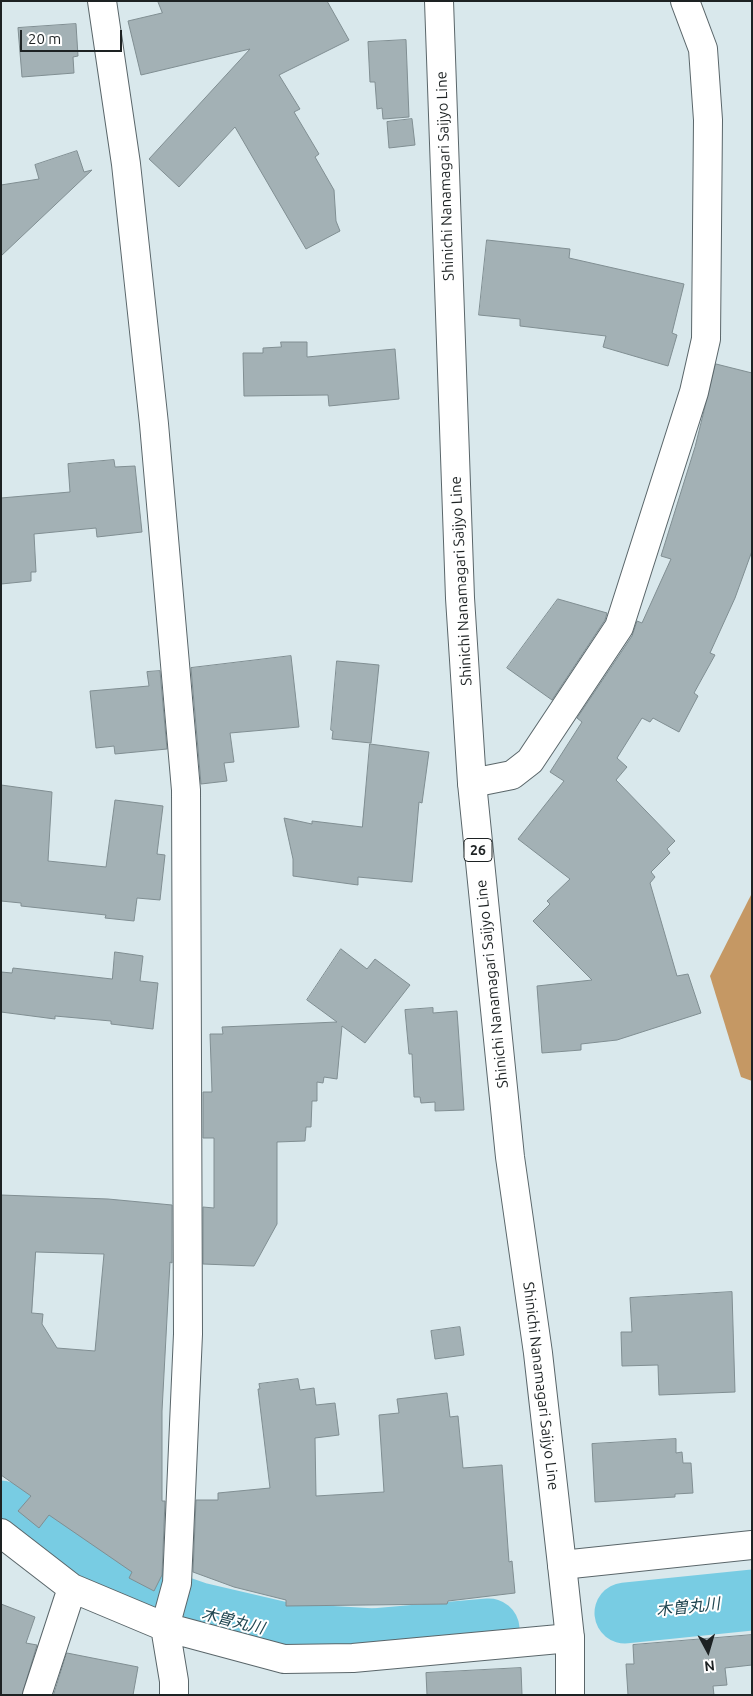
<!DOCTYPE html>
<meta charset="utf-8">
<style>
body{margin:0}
#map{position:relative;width:753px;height:1696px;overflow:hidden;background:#d9e8ec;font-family:Ubuntu,sans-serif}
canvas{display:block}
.frame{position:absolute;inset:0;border:2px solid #1d2223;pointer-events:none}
.north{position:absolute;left:683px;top:1626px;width:50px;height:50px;-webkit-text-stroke:4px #fff;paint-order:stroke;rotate:174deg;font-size:14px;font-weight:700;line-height:20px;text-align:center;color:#1d2223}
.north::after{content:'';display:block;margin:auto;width:18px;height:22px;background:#1d2223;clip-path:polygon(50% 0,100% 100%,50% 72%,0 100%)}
.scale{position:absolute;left:20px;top:30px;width:102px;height:22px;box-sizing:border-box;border:2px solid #1d2223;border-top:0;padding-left:6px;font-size:15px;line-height:18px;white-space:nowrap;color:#1d2223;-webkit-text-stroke:4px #fff;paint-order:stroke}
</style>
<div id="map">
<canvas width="753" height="1696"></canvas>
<div class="frame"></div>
<div class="north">N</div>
<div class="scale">20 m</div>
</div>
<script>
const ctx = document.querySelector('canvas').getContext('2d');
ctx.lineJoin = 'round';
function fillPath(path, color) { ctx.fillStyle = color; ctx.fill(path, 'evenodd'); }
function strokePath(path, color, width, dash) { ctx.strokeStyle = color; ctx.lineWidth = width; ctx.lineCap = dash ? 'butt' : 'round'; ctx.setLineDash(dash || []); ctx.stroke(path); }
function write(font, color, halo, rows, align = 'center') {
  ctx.font = font + ' Ubuntu,"Noto Sans JP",sans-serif'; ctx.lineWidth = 4; ctx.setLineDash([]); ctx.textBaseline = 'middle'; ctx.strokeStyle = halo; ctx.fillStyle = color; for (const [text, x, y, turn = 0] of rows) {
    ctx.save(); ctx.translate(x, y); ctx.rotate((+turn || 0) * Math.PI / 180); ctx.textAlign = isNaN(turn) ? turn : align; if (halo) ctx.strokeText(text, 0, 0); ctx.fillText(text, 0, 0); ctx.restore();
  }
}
fillPath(new Path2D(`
 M 752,893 L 752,1081 L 741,1077 L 710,976 Z`), '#c59864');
strokePath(new Path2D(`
 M 1,1511 L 118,1585 L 199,1613 L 289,1634 L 374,1639 L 489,1629
 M 625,1613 L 752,1600`), '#78cce3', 61);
const building = new Path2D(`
 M 158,1 L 327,1 L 349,40 L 279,75 L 300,109 L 294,112 L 319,154 L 315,157 L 334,190 L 336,221 L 340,231 L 306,249 L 235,127 L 179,187 L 149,159 L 250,49 L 141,75 L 128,21 L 162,13 Z
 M 76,24 L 78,56 L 73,57 L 74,73 L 22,77 L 18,28 Z
 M 406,40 L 409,117 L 383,119 L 382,108 L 377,109 L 375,82 L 370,82 L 368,42 Z
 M 412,119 L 415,145 L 389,148 L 387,122 Z
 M 77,151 L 84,172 L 92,170 L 1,256 L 1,185 L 39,179 L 35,165 Z
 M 487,240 L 570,249 L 569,258 L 684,284 L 672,333 L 677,335 L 668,366 L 603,347 L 606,336 L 520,326 L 520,319 L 479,315 Z
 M 281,342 L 307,342 L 307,357 L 395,349 L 399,399 L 329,406 L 328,395 L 244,396 L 243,353 L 263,353 L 263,348 L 281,347 Z
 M 716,364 L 752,373 L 752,551 L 735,598 L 710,653 L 715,655 L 694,693 L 698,696 L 679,732 L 653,718 L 650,722 L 642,718 L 617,758 L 627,767 L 616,780 L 675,841 L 667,849 L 670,853 L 651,872 L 655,877 L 650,883 L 677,976 L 688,974 L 701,1013 L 617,1040 L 581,1044 L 581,1050 L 542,1053 L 537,986 L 592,980 L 533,921 L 550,904 L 547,901 L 570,879 L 518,839 L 564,781 L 550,772 L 582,722 L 577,718 L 632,636 L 637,621 L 642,623 L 671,559 L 661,556 L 695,447 Z
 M 114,460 L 115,467 L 135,466 L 142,532 L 97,537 L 96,528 L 34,534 L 36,572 L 31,572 L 31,581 L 1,584 L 1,498 L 70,492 L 68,464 Z
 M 558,599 L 607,613 L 605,620 L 552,700 L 507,668 Z
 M 291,656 L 299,727 L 230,733 L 234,762 L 224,763 L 227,781 L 201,784 L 191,668 Z
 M 337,661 L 379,665 L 371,743 L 332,739 L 333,731 L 331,730 Z
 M 160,671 L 167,749 L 115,754 L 114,746 L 96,748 L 90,691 L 149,686 L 147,672 Z
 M 370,744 L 429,752 L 422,803 L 419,802 L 412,882 L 358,877 L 358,885 L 293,876 L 293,859 L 284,818 L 312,824 L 312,821 L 362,827 Z
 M 1,785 L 52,792 L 48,861 L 106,867 L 115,800 L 163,806 L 157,854 L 165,855 L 160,900 L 137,898 L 134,921 L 105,918 L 106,915 L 21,906 L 21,903 L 1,901 Z
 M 341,949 L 367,969 L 375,959 L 410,985 L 365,1043 L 342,1026 L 337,1079 L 324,1077 L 323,1083 L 317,1082 L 317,1101 L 312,1101 L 311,1127 L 306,1127 L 305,1141 L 277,1142 L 277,1224 L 254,1266 L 203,1264 L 203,1207 L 214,1208 L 214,1138 L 203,1138 L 203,1092 L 212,1092 L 210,1034 L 223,1034 L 222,1027 L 337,1022 L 307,1000 Z
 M 115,952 L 143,956 L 140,981 L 158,983 L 153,1029 L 111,1024 L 111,1021 L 55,1016 L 55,1019 L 1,1012 L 1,972 L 12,973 L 13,968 L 112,979 Z
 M 433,1008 L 433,1013 L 457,1011 L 464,1110 L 435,1111 L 435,1102 L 421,1103 L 420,1097 L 414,1097 L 412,1054 L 409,1054 L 405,1010 Z
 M 1,1195 L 108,1199 L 172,1205 L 172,1263 L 170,1262 L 162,1411 L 162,1501 L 165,1501 L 162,1575 L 154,1591 L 129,1578 L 132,1572 L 49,1515 L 39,1528 L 18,1511 L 31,1496 L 1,1475 ZM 36,1252 L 104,1254 L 95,1351 L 57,1348 L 42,1324 L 43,1314 L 32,1313 Z
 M 732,1292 L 735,1392 L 659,1395 L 658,1365 L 622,1366 L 621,1332 L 632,1332 L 630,1298 Z
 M 460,1327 L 464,1355 L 435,1359 L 431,1331 Z
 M 298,1379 L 300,1390 L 314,1388 L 316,1405 L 335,1403 L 339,1435 L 315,1438 L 316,1496 L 384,1492 L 379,1415 L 399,1413 L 397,1399 L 447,1393 L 450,1417 L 458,1416 L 463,1468 L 502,1465 L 509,1562 L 512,1561 L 515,1593 L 448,1601 L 447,1604 L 286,1606 L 286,1600 L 234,1587 L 193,1572 L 196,1500 L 218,1500 L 218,1493 L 270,1488 L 258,1389 L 260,1389 L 259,1384 Z
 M 676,1439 L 676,1453 L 682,1452 L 683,1463 L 691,1463 L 693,1493 L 675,1494 L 675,1497 L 595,1502 L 592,1444 Z
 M 1,1604 L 35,1617 L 26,1643 L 37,1645 L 22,1695 L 1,1695 Z
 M 752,1635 L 752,1665 L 725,1668 L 727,1685 L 713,1686 L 714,1695 L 628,1695 L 626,1664 L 634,1664 L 633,1645 Z
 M 67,1653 L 138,1667 L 133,1695 L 54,1695 Z
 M 521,1668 L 522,1695 L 427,1695 L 426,1673 Z`);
fillPath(building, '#a3b1b5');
strokePath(building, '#808e92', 1);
const street = new Path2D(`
 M 102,1 L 126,164 L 154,424 L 186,790 L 188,1334 L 177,1583 L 165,1627 L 174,1681 L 174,1695
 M 472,783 L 512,775 L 530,761 L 619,627 L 694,392 L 706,339 L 708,120 L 703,49 L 685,1
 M 1,1533 L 72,1588 L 165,1627 L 284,1659 L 353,1658 L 570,1638
 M 37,1695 L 72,1588`);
const secondary = new Path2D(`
 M 562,1565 L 752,1545`);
const primary = new Path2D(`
 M 439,1 L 460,598 L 472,783 L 510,1157 L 538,1353 L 562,1565 L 570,1638 L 570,1695`);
strokePath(street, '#5a666a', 30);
strokePath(secondary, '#5a666a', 30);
strokePath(primary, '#5a666a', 30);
strokePath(street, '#fff', 28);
strokePath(secondary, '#fff', 28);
strokePath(primary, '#fff', 28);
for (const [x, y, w] of [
 [478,850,28]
]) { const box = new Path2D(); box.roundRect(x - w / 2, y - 11.5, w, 23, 4); ctx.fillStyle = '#fff'; ctx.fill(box); strokePath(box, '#1d2223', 1); }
write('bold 14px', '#1d2223', null, [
 ["26",478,850]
]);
write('15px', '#1d2223', '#fff', [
 ["Shinichi Nanamagari Saijyo Line",445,176,-92],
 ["Shinichi Nanamagari Saijyo Line",461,581,-93],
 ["Shinichi Nanamagari Saijyo Line",492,984,-96],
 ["Shinichi Nanamagari Saijyo Line",541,1386,83]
]);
write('italic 16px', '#214752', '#fff', [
 ["木曽丸川",688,1607,-6],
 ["木曽丸川",233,1621,14]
]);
</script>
